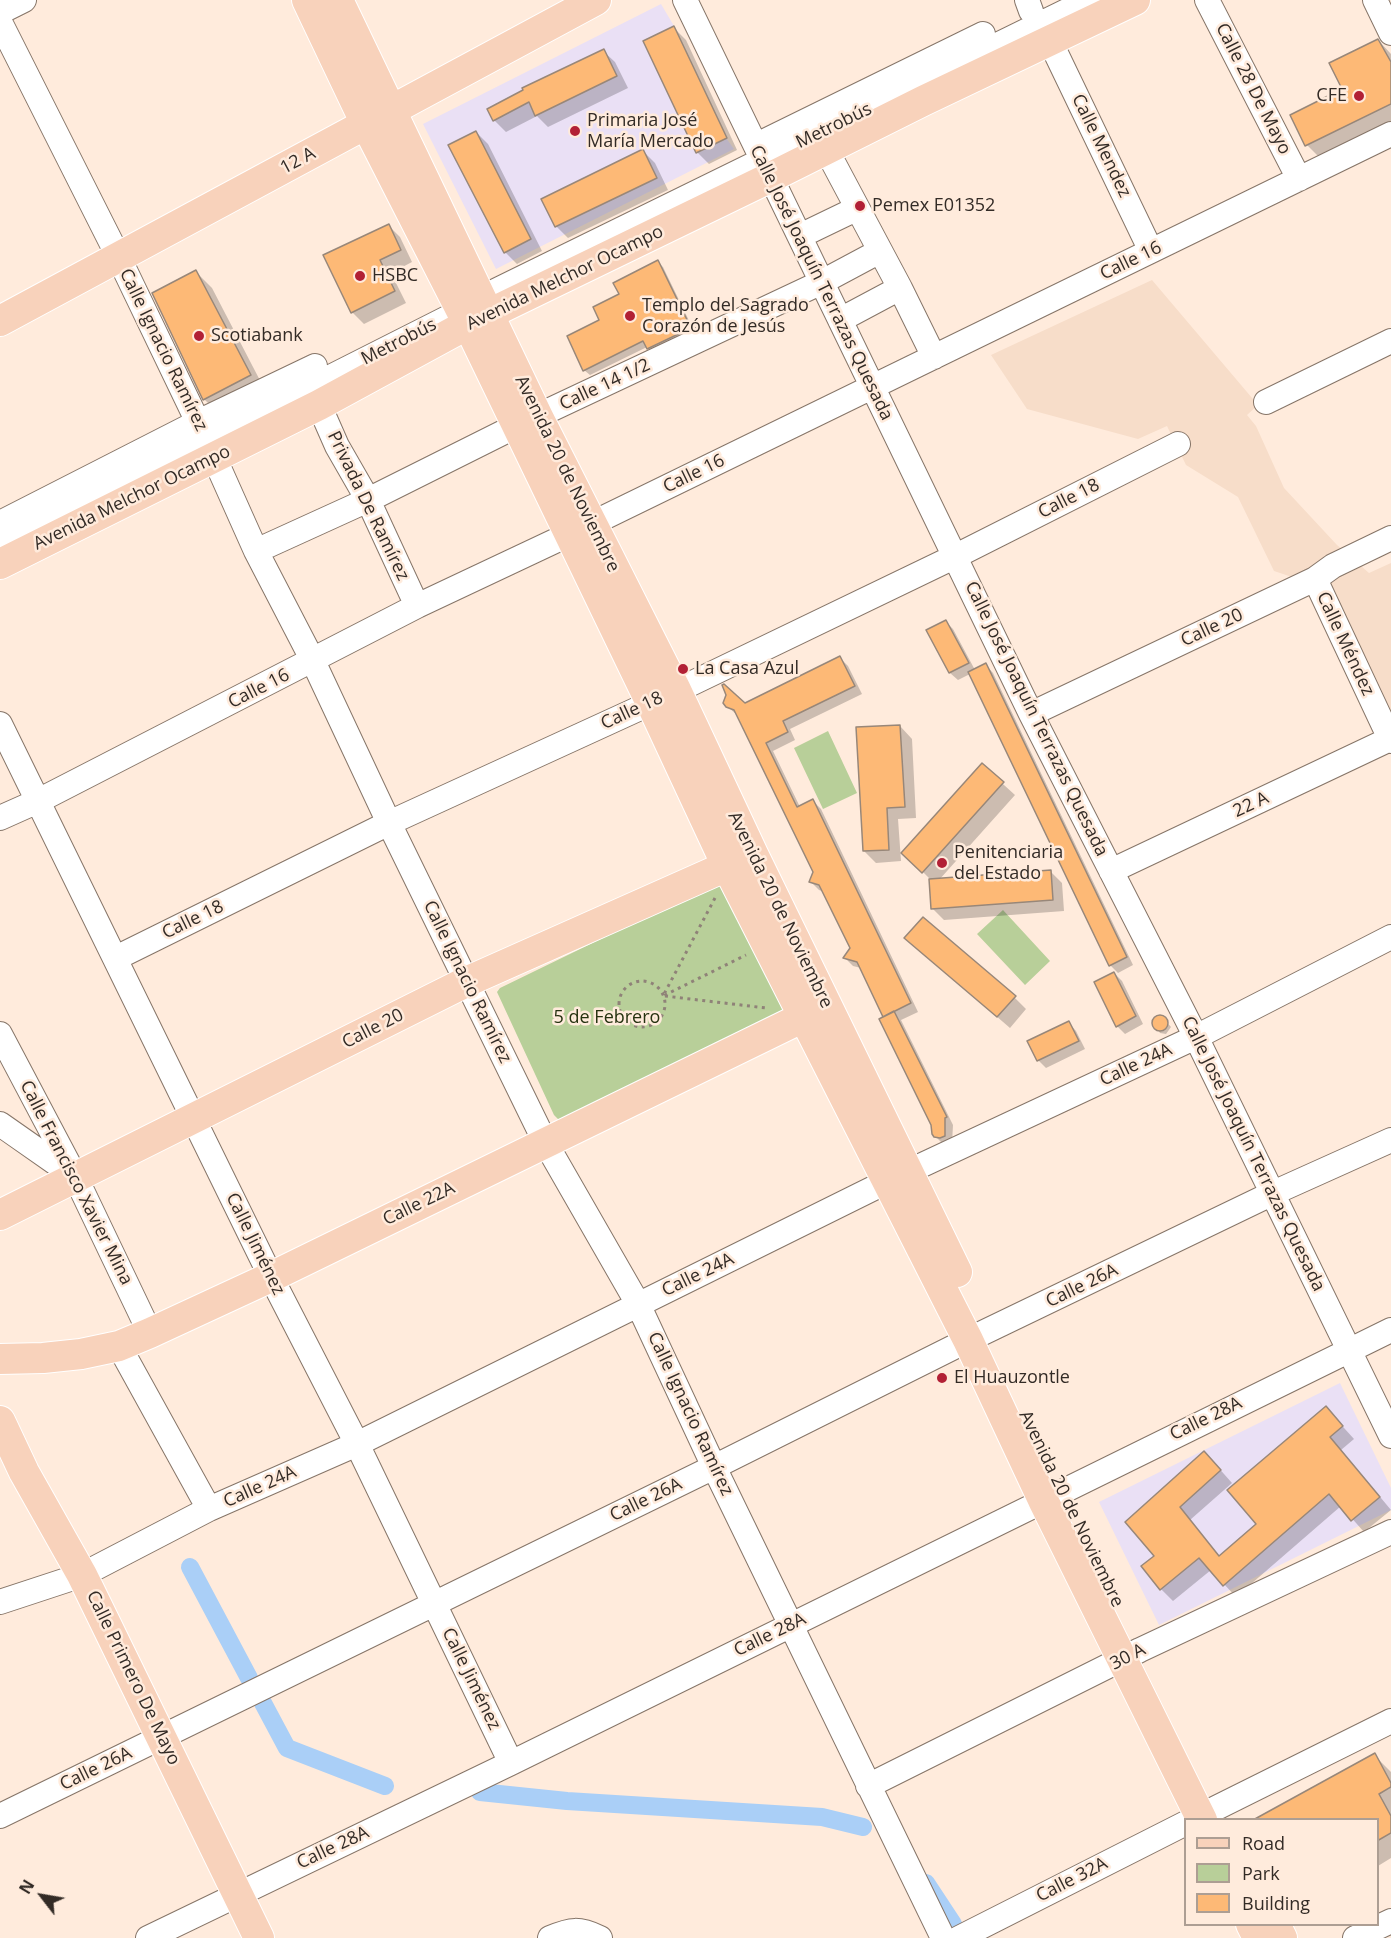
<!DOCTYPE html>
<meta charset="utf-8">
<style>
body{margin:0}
#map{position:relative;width:1391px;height:1938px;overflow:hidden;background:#ffebdc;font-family:"Open Sans",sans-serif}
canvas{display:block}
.legend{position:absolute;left:1184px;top:1818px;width:195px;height:108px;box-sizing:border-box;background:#ffebdc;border:2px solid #ad9e93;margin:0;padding:8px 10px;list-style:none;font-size:18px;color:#332b26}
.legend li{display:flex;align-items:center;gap:12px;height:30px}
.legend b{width:30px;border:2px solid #ad9e93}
.north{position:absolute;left:12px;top:1866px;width:60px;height:60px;-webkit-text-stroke:4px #ffebdc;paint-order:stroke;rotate:301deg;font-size:16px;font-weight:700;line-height:24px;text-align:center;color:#332b26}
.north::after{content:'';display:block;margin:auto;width:21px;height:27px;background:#332b26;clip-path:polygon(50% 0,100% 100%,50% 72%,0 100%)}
</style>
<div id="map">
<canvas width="1391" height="1938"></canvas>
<ul class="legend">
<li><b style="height:8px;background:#f8d2bb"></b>Road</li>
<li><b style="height:16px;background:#b8cf99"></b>Park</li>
<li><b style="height:16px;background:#fdb976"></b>Building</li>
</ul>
<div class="north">N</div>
</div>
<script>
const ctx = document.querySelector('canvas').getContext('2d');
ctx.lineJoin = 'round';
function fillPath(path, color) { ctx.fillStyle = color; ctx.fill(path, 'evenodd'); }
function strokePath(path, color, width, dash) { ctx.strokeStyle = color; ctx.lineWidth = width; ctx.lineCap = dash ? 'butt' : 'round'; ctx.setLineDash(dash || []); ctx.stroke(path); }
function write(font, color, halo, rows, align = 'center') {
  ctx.font = font + ' "Open Sans",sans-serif'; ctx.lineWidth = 5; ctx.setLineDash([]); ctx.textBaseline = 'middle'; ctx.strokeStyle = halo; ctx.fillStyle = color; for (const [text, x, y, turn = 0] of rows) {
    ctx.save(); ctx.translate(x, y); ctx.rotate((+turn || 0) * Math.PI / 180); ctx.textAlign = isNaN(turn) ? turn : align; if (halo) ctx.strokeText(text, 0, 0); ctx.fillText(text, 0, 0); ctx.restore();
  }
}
fillPath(new Path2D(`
 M 1152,280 L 1258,405 L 1247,415 L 1256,426 L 1284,488 L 1337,545 L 1369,573 L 1391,563 L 1391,713 L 1331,590 L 1274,571 L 1238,497 L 1186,465 L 1167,426 L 1138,439 L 1027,409 L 991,355 Z`), '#f7ddc9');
fillPath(new Path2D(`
 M 661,4 L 674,26 L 726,138 L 734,149 L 496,269 L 423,124 Z
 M 1340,1383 L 1391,1488 L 1391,1510 L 1159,1625 L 1099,1502 Z`), '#eae0f5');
fillPath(new Path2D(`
 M 828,731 L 857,793 L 823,809 L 794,748 Z
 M 724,881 L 785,1010 L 563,1120 L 559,1120 L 554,1115 L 497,992 L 500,988 L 718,882 Z
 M 1003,910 L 1050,961 L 1025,985 L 977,934 Z`), '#b8cf99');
fillPath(new Path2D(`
 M 674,28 L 686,40 L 737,150 L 709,164 L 697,152 Z
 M 1378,40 L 1391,54 L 1391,127 L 1323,161 L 1307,145 L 1292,116 L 1344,90 Z
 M 603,51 L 615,62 L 628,88 L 548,127 L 537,116 L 506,132 L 494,120 Z
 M 476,132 L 488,144 L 542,251 L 517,264 L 505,252 Z
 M 643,151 L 655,163 L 668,190 L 568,238 L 556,226 Z
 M 388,225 L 400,237 L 412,262 L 391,273 L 406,303 L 364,324 L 352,312 Z
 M 658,262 L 663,267 L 695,333 L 653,353 L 647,347 L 590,375 L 584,370 L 601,321 Z
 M 196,272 L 212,288 L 266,392 L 221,416 L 205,400 L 154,294 Z
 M 946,622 L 953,629 L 975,670 L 986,665 L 993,673 L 1133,965 L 1118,973 L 1110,965 L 970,674 L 958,680 L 950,673 L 928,631 Z
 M 840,658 L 848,666 L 862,694 L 790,729 L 795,740 L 773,751 L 800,807 L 813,801 L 821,809 L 918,1012 L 901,1020 L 953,1125 L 952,1143 L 943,1144 L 935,1136 L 933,1125 L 886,1017 L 861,968 L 853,966 L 845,958 L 851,948 L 824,892 L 819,890 L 811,882 L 814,872 L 738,716 L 727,706 L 745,705 Z
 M 900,726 L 912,739 L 916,818 L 898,819 L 901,861 L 876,863 L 864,851 Z
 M 982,765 L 1015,795 L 939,880 L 1050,871 L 1062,883 L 1064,911 L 944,920 L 932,908 L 930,879 L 915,864 Z
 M 906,938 L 1014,997 L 1026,1009 L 1010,1028 Z
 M 1114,973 L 1122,981 L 1143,1024 L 1125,1034 L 1117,1026 Z
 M 1159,1017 L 1163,1018 L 1171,1027 L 1166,1034 L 1160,1033 L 1152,1021 Z
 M 1069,1023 L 1076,1031 L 1085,1049 L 1046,1068 L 1038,1060 Z
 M 1326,1408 L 1354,1439 L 1341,1450 L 1391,1510 L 1364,1532 L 1341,1506 L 1236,1597 L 1211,1570 L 1173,1601 L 1161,1589 L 1156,1556 L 1127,1522 L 1216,1465 L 1232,1483 L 1190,1520 L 1220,1557 L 1258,1524 Z
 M 1374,1755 L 1391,1772 L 1391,1858 L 1378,1866 Z`), '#0003');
strokePath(new Path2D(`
 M 190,1567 L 249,1678
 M 263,1703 L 287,1748 L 385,1786
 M 480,1792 L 567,1801 L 822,1817 L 863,1827
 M 926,1883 L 953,1924`), '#aacff7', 18);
const building = new Path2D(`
 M 674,26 L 727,138 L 696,153 L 643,41 Z
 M 1378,39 L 1391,62 L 1391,104 L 1305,146 L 1290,115 L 1342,89 L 1329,63 Z
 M 604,49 L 617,76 L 535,116 L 529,102 L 493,121 L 487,109 L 523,90 L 522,88 Z
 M 476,131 L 531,239 L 504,253 L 448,145 Z
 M 643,149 L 657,178 L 555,227 L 541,199 Z
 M 389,224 L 401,250 L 380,260 L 395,291 L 351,313 L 323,255 Z
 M 658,260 L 691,328 L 647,349 L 643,341 L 583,371 L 567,336 L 599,320 L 593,307 L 619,294 L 613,283 Z
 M 196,270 L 251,375 L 203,400 L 152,293 Z
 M 946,620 L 969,663 L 949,673 L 926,630 Z
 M 840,656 L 855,686 L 783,721 L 788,732 L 766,743 L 797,807 L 813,799 L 911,1003 L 883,1017 L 857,962 L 843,958 L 850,948 L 819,885 L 809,882 L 813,872 L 734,710 L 726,707 L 723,703 L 726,695 L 722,685 L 724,684 L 745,703 Z
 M 986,663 L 1127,957 L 1109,966 L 968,672 Z
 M 900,725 L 905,807 L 887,808 L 889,850 L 863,851 L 856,727 Z
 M 982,763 L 1004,782 L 922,873 L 901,853 Z
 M 1051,870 L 1053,900 L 931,909 L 929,879 Z
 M 923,917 L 1016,996 L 997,1017 L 904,938 Z
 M 1114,972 L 1136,1016 L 1116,1027 L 1094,982 Z
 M 894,1011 L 947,1117 L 945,1118 L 945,1136 L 940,1138 L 934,1137 L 932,1134 L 931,1125 L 879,1019 Z
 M1152 1023a8 8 0 1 1 16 0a8 8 0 1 1-16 0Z
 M 1069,1021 L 1079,1041 L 1037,1061 L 1027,1041 Z
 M 1326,1406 L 1343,1426 L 1330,1437 L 1380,1497 L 1351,1521 L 1329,1494 L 1223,1586 L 1199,1558 L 1160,1590 L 1141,1566 L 1154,1556 L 1125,1522 L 1204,1451 L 1221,1470 L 1180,1507 L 1219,1556 L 1256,1524 L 1227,1490 Z
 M 1375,1753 L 1391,1783 L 1391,1787 L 1379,1794 L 1391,1816 L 1391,1833 L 1377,1841 L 1377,1820 L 1253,1820 Z`);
fillPath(building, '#fdb976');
strokePath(building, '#988779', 1.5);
const minor = new Path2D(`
 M 685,0 L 1031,714 L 1196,1037 L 1391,1436
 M 1027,0 L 1031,11
 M 1207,0 L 1299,179
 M 1375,0 L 1391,33
 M 0,12 L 24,0
 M 0,22 L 119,258 L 206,439 L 256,551 L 313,661 L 389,823 L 545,1142 L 638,1304 L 714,1467 L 943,1938
 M 1050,41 L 1151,251
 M 767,140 L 983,34
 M 826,149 L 900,288 L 934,357
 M 800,236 L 856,209
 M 840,320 L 900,288
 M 1266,402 L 1391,341
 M 319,405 L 337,446 L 368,500 L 417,606
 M 0,523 L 198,422 L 315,366
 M 0,544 L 461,311 L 481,298 L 1089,0
 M 256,551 L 368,500 L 516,426 L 822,282 L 880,251
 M 1315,579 L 1391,741
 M 1031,714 L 1315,579 L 1333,566 L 1391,538
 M 0,724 L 271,1277 L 357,1444 L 511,1763
 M 0,818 L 38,801 L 417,606 L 591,524 L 1391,134
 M 1111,871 L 1390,739
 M 116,958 L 389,823 L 651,703 L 956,556 L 1178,444
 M 0,1034 L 75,1176 L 150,1333
 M 0,1124 L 70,1173
 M 119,1346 L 209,1509
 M 0,1602 L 82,1575 L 209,1509 L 357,1444 L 888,1181 L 1196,1037 L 1391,937
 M 868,1786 L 1140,1650 L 1391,1532
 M 0,1816 L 714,1467 L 968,1340 L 1271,1194 L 1391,1140
 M 1192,1820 L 1391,1721
 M 148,1938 L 511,1763 L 1391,1330
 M 550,1938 C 571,1929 579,1928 600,1938
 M 959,1938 L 1186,1823
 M 1355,1938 L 1391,1921`);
const major = new Path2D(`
 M 307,0 L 366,124 L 468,324 L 651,703 L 727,866 L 968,1340 L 1043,1500 L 1202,1820
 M 338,0 L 538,417 L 676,690 L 753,854 L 957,1272
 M 0,321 L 596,0
 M 0,564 L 319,405 L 468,324 L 771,177 L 923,101 L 1135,0
 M 0,1215 L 466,982 L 745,858
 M 0,1359 L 43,1358 L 81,1354 L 119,1346 L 150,1333 L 271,1277 L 822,1008
 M 0,1421 L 24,1472 L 82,1575 L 259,1938
 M 1251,1924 L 1258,1938
 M 1275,1924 L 1282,1938`);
strokePath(minor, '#867568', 26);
strokePath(major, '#fff', 32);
strokePath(new Path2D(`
 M 715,898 L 663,996 L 746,955
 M619 1004a23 23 0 1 1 46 0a23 23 0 1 1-46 0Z
 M 665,996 L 766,1008`), '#8f8278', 3, [3, 4.5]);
strokePath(minor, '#fff', 24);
strokePath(major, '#f8d2bb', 30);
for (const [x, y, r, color] of [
 [1359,96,6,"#b22035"],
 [575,131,6,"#b22035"],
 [860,206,6,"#b22035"],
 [360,276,6,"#b22035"],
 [630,316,6,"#b22035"],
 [199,336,6,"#b22035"],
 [683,669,6,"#b22035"],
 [942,863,6,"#b22035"],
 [942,1378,6,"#b22035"]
]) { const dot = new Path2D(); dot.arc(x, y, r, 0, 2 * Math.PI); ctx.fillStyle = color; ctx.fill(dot); strokePath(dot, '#ffebdc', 2); }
write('18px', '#332b26', '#ffebdc', [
 ["Calle 28 De Mayo",1253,89,63],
 ["Metrobús",834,126,-26],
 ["Calle Mendez",1101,146,64],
 ["12 A",298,161,-28],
 ["Calle 16",1131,261,-26],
 ["Avenida Melchor Ocampo",565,278,-26],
 ["Calle José Joaquín Terrazas Quesada",821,283,64],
 ["Metrobús",399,342,-27],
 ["Calle Ignacio Ramírez",163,350,64],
 ["Calle 14 1/2",605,385,-25],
 ["Avenida 20 de Noviembre",567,474,64],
 ["Calle 16",694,474,-26],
 ["Avenida Melchor Ocampo",132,498,-26],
 ["Calle 18",1069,499,-27],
 ["Privada De Ramírez",368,506,64],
 ["Calle 20",1212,628,-25],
 ["Calle Méndez",1345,644,65],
 ["Calle 16",259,689,-27],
 ["Calle 18",632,711,-25],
 ["Calle José Joaquín Terrazas Quesada",1036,719,64],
 ["22 A",1251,805,-25],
 ["Avenida 20 de Noviembre",780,910,64],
 ["Calle 18",193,920,-26],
 ["Calle Ignacio Ramírez",467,982,64],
 ["Calle 20",373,1029,-27],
 ["Calle 24A",1136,1065,-25],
 ["Calle José Joaquín Terrazas Quesada",1253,1154,64],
 ["Calle Francisco Xavier Mina",76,1183,63],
 ["Calle 22A",419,1204,-26],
 ["Calle Jiménez",255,1244,64],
 ["Calle 24A",698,1275,-26],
 ["Calle 26A",1082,1286,-26],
 ["Calle Ignacio Ramírez",690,1414,65],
 ["Calle 28A",1206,1419,-26],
 ["Calle 24A",260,1487,-24],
 ["Calle 26A",646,1500,-26],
 ["Avenida 20 de Noviembre",1071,1509,64],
 ["Calle 28A",770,1635,-26],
 ["30 A",1128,1657,-27],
 ["Calle Primero De Mayo",133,1678,64],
 ["Calle Jiménez",471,1679,64],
 ["Calle 26A",96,1769,-26],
 ["Calle 28A",333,1848,-25],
 ["Calle 32A",1072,1880,-27]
]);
write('18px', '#332b26', '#ffebdc', [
 ["CFE",1347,96,"right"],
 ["Primaria José",587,121],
 ["María Mercado",587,142],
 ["Pemex E01352",872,206],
 ["HSBC",372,276],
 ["Templo del Sagrado",642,306],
 ["Corazón de Jesús",642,327],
 ["Scotiabank",211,336],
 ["La Casa Azul",695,669],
 ["Penitenciaria",954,853],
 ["del Estado",954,874],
 ["El Huauzontle",954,1378]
], 'left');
write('18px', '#263210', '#ffebdc', [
 ["5 de Febrero",607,1018]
]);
</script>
